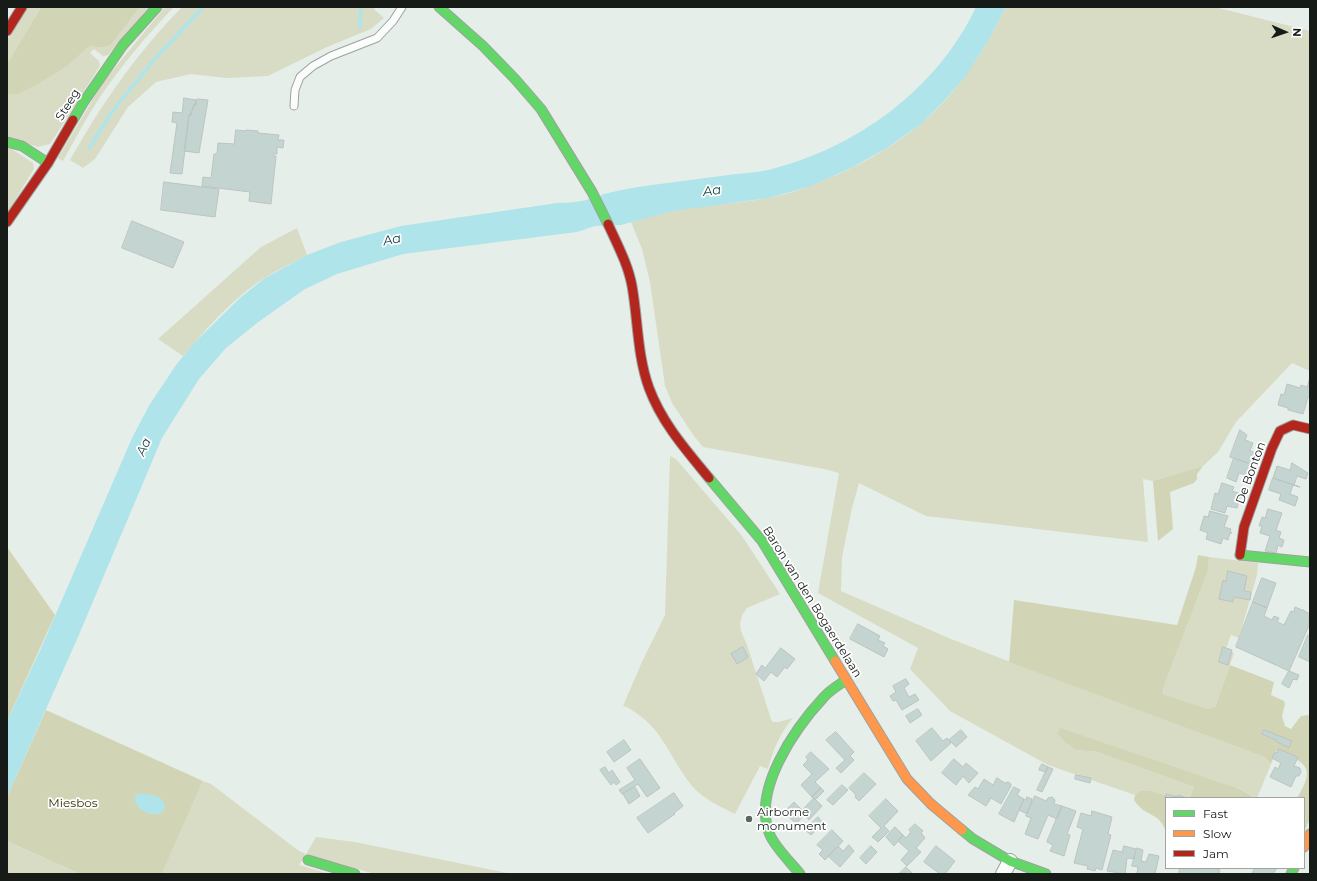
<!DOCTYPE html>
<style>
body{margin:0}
#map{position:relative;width:1317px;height:881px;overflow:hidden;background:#e6eee9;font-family:Montserrat,sans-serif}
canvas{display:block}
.frame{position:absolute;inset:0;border:8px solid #161b17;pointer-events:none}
.legend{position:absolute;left:1165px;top:797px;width:140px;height:72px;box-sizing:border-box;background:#fff;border:1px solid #a2a4a2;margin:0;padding:5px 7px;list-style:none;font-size:12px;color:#161b17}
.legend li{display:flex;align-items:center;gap:8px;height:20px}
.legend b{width:20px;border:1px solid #a2a4a2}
.north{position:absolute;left:1265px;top:12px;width:40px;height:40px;-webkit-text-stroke:3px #fff;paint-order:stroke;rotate:92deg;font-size:11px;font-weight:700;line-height:16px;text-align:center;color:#161b17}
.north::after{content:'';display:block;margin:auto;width:14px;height:18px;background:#161b17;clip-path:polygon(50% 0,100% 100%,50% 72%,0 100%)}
</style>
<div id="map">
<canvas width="1317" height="881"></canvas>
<div class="frame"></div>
<ul class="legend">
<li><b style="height:5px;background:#63d668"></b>Fast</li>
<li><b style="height:5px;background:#ff974d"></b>Slow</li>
<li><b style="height:5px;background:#b3261e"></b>Jam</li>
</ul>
<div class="north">N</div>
</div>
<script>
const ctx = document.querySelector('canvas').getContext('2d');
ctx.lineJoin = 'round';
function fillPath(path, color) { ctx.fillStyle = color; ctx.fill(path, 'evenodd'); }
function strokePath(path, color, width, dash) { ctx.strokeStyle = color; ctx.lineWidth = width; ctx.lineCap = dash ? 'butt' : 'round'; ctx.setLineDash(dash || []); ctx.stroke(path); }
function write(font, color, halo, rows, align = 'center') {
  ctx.font = font + ' Montserrat,sans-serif'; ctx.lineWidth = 3.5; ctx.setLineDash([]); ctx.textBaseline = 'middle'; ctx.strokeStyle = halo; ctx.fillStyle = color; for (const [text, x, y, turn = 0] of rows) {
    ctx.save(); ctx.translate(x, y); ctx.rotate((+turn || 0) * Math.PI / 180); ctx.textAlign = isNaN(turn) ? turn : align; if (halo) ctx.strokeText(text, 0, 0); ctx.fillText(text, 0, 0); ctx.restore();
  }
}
fillPath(new Path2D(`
 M 26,7 L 41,7 L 7,64 L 7,40 Z
 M 140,7 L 149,7 L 108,55 L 103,56 L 94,49 L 90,53 L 99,61 L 100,66 L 50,144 L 38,147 L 7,137 L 7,95 L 18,94 L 69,65 L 86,49 L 91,46 L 102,48 L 111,45 Z
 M 165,7 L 174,7 C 147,35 122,65 100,97 C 87,117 75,139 63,161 L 58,158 L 104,81 Z
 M 182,7 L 374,7 L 375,10 L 384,18 L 371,29 L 327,47 L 268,76 L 226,78 L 191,74 L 156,82 L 128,107 L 95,159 L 83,168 L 70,160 C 102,103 137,53 182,7 Z
 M 1006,7 L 1215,7 L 1310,31 L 1310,371 L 1292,363 L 1236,422 L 1218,452 L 1203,466 L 1153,481 L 1143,479 L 1148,542 L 926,516 L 859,483 L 852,508 L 842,557 L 841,591 L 951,639 L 1026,668 L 1264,757 L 1271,764 L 1257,798 L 1237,788 L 1060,729 L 1076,750 L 1097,752 L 1194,787 C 1192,790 1191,796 1187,798 C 1179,801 1150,793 1140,791 L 1135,795 L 1048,765 L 950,711 L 910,669 L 918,648 L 818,593 L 839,473 L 824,469 L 703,447 L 694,436 L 672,403 L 665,386 L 650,282 L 642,249 L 631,222 C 645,218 658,214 672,211 C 703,205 736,204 768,198 C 790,194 813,185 834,176 C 885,154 934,121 966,74 C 982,53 994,30 1006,7 Z
 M 7,146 L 33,163 L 34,169 L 7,213 Z
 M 297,228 L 307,255 C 293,263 279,269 266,277 C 234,297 207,328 183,356 L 158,339 L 261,247 Z
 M 670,456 L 676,459 L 742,536 L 780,594 L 747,608 L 742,615 L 740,624 L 741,631 L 747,645 L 772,722 L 779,722 L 793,718 C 780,733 773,750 768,769 L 760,766 L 735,814 C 723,808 708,801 698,792 C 673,768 667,733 636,713 C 632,710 628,707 623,706 L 641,664 L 665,615 Z
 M 1209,557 L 1258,563 L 1257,575 L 1239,638 L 1231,635 L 1226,649 L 1234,653 L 1215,707 L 1208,709 L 1163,694 L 1164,686 L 1208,571 Z
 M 203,781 L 211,784 L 299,851 L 306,854 L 316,837 L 355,842 L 512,874 L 375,874 L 306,854 L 299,865 L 330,874 L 162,874 Z
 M 7,841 L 80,874 L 7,874 Z`), '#d8dcc4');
fillPath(new Path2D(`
 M 41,7 L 140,7 L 111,45 L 102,48 L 91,46 L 86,49 L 69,65 L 38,84 L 18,94 L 7,95 L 7,64 Z
 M 1203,466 L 1197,474 L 1197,479 L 1194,483 L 1170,492 L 1173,529 L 1158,541 L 1153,481 Z
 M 7,547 L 55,615 L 7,721 Z
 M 1198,555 L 1209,557 L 1208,571 L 1164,686 L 1163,694 L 1208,709 L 1215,707 L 1230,665 L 1274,682 L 1271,695 L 1284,701 L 1285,704 L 1282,716 L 1285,726 L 1291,729 L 1301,716 L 1308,715 L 1310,716 L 1310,819 L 1304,832 L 1304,798 L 1297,798 C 1317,766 1305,762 1276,751 L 1271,764 L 1264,757 L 1009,662 L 1014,600 L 1177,625 L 1196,567 Z
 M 46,710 L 203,781 L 162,874 L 80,874 L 7,841 L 7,797 ZM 139,794 L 155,796 L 159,814 L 147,813 Z
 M 1060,728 L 1237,788 L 1256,798 L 1187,798 L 1190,796 L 1194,787 L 1097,752 L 1076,750 L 1065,742 L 1058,734 Z
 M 1140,791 L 1150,791 L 1173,798 L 1166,798 L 1166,832 C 1161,817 1154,817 1143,810 C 1139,807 1136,803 1134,800 L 1135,795 Z`), '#d2d5b5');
fillPath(new Path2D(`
 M 976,7 L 1006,7 L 988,41 L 966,76 L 943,102 L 921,124 L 887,148 L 853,167 L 811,186 L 769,198 L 673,211 L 621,225 L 595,226 L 577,232 L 403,254 L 337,274 L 305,289 L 257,323 L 226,348 L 199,379 L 162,438 L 78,637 L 7,797 L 7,721 L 42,646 L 132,438 L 150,404 L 176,365 L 194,343 L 241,297 L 265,278 L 307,255 L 341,242 L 401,226 L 557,203 C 568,203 579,202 590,199 C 595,198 600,196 604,194 C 620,190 636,187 652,185 C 680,181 708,178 736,174 C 748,173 761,172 772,169 C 858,147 938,88 976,7 Z
 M 136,794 C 148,793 171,796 163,812 C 152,818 130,809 136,794 Z`), '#afe4ea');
strokePath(new Path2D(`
 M 360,27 L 361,7
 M 89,148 L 112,112 L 153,61 L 203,7`), '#afe4ea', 3.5);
const building = new Path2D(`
 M 184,98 L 196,100 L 196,105 L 194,104 L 193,110 L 191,110 L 191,115 L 189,115 L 182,174 L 170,173 L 177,123 L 172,122 L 173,112 L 182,113 Z
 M 198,99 L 208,100 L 199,153 L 184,151 L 189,115 L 191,115 L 194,104 L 196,105 L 196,100 Z
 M 236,130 L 246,131 L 246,130 L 258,131 L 258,133 L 279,135 L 278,140 L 284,140 L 283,148 L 277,147 L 277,154 L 273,154 L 273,156 L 276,156 L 271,204 L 249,201 L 250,192 L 202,186 L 203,177 L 211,178 L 214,154 L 217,154 L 218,143 L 234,144 Z
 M 164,182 L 219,189 L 215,217 L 161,210 Z
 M 132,221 L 184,242 L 173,268 L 122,248 Z
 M 1310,377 L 1310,398 L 1308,397 L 1303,414 L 1288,410 L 1288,408 L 1278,405 L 1281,394 L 1284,395 L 1287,384 L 1300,388 L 1301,385 L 1307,387 Z
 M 1240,430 L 1247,435 L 1245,440 L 1253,443 L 1250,451 L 1257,453 L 1253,465 L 1230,457 Z
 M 1234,458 L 1253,465 L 1249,476 L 1239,473 L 1236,482 L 1227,478 Z
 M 1292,463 L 1308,473 L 1306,479 L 1297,476 L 1294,485 L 1300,487 L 1273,478 L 1277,466 L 1290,470 Z
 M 1273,478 L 1300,487 L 1293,485 L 1290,494 L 1298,497 L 1295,506 L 1279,500 L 1281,494 L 1269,490 Z
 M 1222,483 L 1234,487 L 1232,491 L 1241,494 L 1237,508 L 1227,506 L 1225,513 L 1211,509 L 1215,493 L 1218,494 Z
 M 1268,509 L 1282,513 L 1276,530 L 1281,532 L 1279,538 L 1284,540 L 1282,547 L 1278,545 L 1276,553 L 1265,551 L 1270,536 L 1260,533 L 1262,526 L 1259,526 L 1262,517 L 1265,518 Z
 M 1210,511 L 1228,516 L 1224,527 L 1231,529 L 1230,533 L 1232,533 L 1230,533 L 1228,540 L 1223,538 L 1221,544 L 1206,539 L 1208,533 L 1200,530 L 1204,516 L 1208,517 Z
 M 1228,571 L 1247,576 L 1244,591 L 1251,592 L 1250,600 L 1234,597 L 1233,602 L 1219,599 L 1223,580 L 1226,581 Z
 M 1262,578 L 1276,583 L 1267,608 L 1253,602 Z
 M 1253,602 L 1267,608 L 1264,616 L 1272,620 L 1274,616 L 1279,618 L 1277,622 L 1284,625 L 1291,611 L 1294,612 L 1295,607 L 1302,610 L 1304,610 L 1304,611 L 1310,614 L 1309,618 L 1310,623 L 1289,671 L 1236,647 Z
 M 858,624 L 880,636 L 878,640 L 885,643 L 883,646 L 888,649 L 884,657 L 850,639 Z
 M 1308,635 L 1310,636 L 1310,662 L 1299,657 Z
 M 743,647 L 748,657 L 737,664 L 731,654 Z
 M 1223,647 L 1232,650 L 1228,665 L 1219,662 Z
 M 781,648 L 795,659 L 787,669 L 785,667 L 777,677 L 771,672 L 764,681 L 756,674 L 762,665 L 765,668 Z
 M 1289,671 L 1299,675 L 1297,680 L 1293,679 L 1289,688 L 1282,684 Z
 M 906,679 L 909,684 L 904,688 L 909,697 L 915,694 L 919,700 L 902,710 L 896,700 L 893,701 L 890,696 L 896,692 L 893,686 Z
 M 918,709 L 922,715 L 910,723 L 906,716 Z
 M 932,728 L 943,741 L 947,738 L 951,743 L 931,761 L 916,741 Z
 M 961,730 L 967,737 L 956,747 L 949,740 Z
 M 1264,730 L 1292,741 L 1289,748 L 1277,742 L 1276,740 L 1262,734 Z
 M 836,732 L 854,752 L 850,756 L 854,760 L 841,773 L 836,768 L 845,760 L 826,740 Z
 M 624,740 L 631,750 L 614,762 L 607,752 Z
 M 1279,749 L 1298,757 L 1294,766 L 1300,768 L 1301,772 L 1299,776 L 1296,776 L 1291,787 L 1270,777 L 1275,767 L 1278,769 L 1281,763 L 1272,758 L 1275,752 L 1277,753 Z
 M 811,752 L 829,769 L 815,782 L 821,788 L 812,797 L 801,785 L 812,774 L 803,765 L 808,760 L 806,757 Z
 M 640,759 L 660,788 L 647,797 L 638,784 L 622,794 L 619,790 L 635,780 L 627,768 Z
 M 954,759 L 963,767 L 966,763 L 978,773 L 969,783 L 963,776 L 956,785 L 942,773 Z
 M 1042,764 L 1048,767 L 1046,772 L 1039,770 Z
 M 605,767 L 609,773 L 612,770 L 620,782 L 616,785 L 614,782 L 611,785 L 600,770 Z
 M 1048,767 L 1053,769 L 1042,792 L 1037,790 Z
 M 864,773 L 876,784 L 859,801 L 855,797 L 856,795 L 849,788 Z
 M 1076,775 L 1091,778 L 1090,783 L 1075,779 Z
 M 997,778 L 1005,783 L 1008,782 L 1011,784 L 1011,786 L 1001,804 L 991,798 L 986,806 L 968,795 L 975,787 L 978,789 L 984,779 L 993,785 Z
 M 842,785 L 848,790 L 833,805 L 827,800 Z
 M 635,787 L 640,796 L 629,804 L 623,794 Z
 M 1014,787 L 1020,790 L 1017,795 L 1024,799 L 1014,822 L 999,814 Z
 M 821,788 L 824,791 L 815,800 L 812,797 Z
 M 674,793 L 683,806 L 674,813 L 675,814 L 648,833 L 637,818 Z
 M 1167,794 L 1177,797 L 1178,795 L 1187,798 L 1168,798 L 1165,797 Z
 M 1035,796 L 1046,801 L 1048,798 L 1052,797 L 1055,800 L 1054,804 L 1062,806 L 1057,819 L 1048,815 L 1038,839 L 1025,834 L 1031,818 L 1026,816 Z
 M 1027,797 L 1032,799 L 1031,802 L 1032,802 L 1027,814 L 1019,810 L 1024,799 L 1026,800 Z
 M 814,798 L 822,806 L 809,820 L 804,815 L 796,824 L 784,812 L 794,802 L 802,810 Z
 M 886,799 L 898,811 L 884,826 L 889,831 L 878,842 L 872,837 L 881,828 L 869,816 Z
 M 1062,806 L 1076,811 L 1067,834 L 1070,835 L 1064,856 L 1050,851 L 1053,845 L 1047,842 Z
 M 1092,811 L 1112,817 L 1108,834 L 1111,835 L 1102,870 L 1096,868 L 1095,871 L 1087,869 L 1088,866 L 1074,863 L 1083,829 L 1077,827 L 1081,813 L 1091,816 Z
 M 818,817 L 823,823 L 811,835 L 805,830 Z
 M 915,824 L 923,831 L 921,833 L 925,838 L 916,848 L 921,852 L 907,866 L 901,860 L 909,851 L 898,841 L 903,835 L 906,838 L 911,832 L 909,830 Z
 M 895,827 L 903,835 L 894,846 L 886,837 Z
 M 832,830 L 843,841 L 825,860 L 819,854 L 823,850 L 817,845 Z
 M 849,845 L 854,851 L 840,867 L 828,856 L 838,846 L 843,851 Z
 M 871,846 L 877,852 L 866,864 L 860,858 Z
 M 936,846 L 955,861 L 945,874 L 940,874 L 924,862 Z
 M 1124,846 L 1136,849 L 1134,859 L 1127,858 L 1125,874 L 1107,871 L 1113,850 L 1122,852 Z
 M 1137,848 L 1143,850 L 1141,861 L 1146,862 L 1149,854 L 1159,856 L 1155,874 L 1137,874 L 1138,867 L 1132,866 Z
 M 906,867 L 913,874 L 900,873 Z
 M 1180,868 L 1194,869 L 1195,868 L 1214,868 L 1220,870 L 1219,874 L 1179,874 Z
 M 1255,868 L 1277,868 L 1273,874 L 1252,874 Z`);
fillPath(building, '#c4d5d1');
strokePath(building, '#bcc3c0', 1);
const lane = new Path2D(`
 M 294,106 L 295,90 L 300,77 L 313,66 L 331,56 L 377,38 L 393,21 L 402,7`);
const street = new Path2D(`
 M 1003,874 L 1010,861`);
const fast = new Path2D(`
 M 439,7 L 483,46 L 515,79 L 541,109 L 592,192 L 608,224
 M 73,120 L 83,103 L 123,45 L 157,7
 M 7,142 L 22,146 L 48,163
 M 709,478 L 762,541 L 835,661
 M 1240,555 L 1310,562
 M 962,830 L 973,839 L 1010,861 L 1046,874
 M 308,860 L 355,874
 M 800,874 C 792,864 775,847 770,835 C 751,791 795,728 824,697 C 830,690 839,685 846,680
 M 1291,874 L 1294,868`);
const slow = new Path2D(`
 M 835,661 L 907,779 L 931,804 L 962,830
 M 1304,847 L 1310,834`);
const jam = new Path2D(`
 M 7,31 L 22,7
 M 7,222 L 48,163 L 73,120
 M 608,224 C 617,244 628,264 632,286 C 638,319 637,355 649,388 C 662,423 686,450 709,478
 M 1240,555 L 1244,527 L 1272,448 L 1280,431 L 1293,425 L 1310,429`);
strokePath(lane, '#9ca29e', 9);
strokePath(street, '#9ca29e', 16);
strokePath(fast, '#9ca29e', 11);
strokePath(slow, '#9ca29e', 11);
strokePath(jam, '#9ca29e', 11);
strokePath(lane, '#fbfcfc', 7);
strokePath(street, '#fbfcfc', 14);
strokePath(fast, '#63d668', 9);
strokePath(slow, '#ff974d', 9);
strokePath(jam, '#b3261e', 9);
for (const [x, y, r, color] of [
 [749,819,4,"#5f6560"]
]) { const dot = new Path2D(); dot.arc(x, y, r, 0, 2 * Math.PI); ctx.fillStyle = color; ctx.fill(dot); strokePath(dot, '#fff', 1.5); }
write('12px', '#161b17', '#fff', [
 ["Steeg",68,105,-58],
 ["De Bonton",1251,473,-70],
 ["Baron van den Bogaerdelaan",812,602,58]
]);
write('12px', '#323104', '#fff', [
 ["Miesbos",73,803]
]);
write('12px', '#161b17', '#fff', [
 ["Airborne",757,812],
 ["monument",757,826]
], 'left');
write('italic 13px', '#163a3f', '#fff', [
 ["Aa",712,191,-7],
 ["Aa",392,240,-12],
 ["Aa",144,447,-65]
]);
</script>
